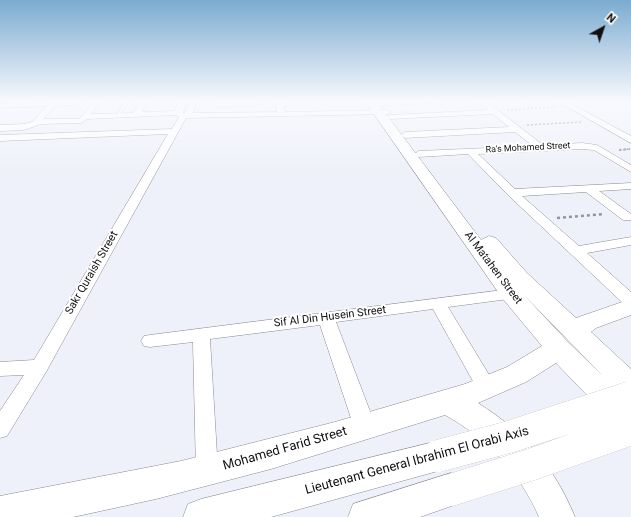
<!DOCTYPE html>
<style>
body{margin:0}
#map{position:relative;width:631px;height:517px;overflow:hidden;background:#eff1fa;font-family:Roboto,sans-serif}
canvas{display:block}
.north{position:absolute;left:583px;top:8px;width:40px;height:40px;-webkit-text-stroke:3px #fff;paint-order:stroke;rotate:40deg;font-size:11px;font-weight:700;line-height:16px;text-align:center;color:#101013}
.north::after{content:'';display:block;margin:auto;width:14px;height:18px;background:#101013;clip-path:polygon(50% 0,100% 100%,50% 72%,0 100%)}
</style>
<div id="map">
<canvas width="631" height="517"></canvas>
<div class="north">N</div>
</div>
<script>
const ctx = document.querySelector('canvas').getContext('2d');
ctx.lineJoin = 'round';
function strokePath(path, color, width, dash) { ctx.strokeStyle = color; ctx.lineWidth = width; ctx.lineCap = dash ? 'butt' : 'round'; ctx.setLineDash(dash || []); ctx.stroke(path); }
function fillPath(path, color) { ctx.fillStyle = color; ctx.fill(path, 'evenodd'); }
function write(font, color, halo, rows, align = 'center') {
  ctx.font = font + ' Roboto,sans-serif'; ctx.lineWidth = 4; ctx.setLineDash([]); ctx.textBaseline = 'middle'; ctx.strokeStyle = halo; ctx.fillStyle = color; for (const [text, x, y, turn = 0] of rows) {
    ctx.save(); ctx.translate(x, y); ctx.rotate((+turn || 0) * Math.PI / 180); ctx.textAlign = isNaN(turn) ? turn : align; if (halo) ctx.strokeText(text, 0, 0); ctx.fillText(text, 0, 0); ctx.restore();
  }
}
const lane = new Path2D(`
 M 124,103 L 127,104 L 119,117 L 117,117 L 116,116 Z`);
const street = new Path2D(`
 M 52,101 L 78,101 L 80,103 L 76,105 L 56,106 L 43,119 L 79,119 L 94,101 L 101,101 L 91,114 L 133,113 L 140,101 L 147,101 L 142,112 L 175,111 L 178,101 L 186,101 L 183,113 L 186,112 L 189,101 L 197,101 L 193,113 L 277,112 L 275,101 L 283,101 L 285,112 L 387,110 L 391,112 L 387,114 L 186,118 L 46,372 L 7,436 L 0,438 L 0,411 L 24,375 L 0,376 L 0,362 L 34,360 L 168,134 L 0,141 L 0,135 L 172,129 L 179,117 L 176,115 L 87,119 L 81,123 L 41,124 L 24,130 L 0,131 L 0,125 L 24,124 L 32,122 L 47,106 L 0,108 L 0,104 Z
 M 382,101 L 438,101 L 435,103 L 373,106 L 369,104 L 373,102 Z
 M 478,101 L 486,101 L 543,145 L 582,143 L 597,145 L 631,165 L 631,172 L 594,150 L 582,149 L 478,154 L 515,189 L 631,183 L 631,189 L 599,191 L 631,214 L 631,220 L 623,220 L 586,192 L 522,196 L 579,246 L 631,237 L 631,245 L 587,253 L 631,292 L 631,306 L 625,305 L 508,195 L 468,154 L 419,157 L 414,154 L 419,151 L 533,146 L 515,132 L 405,138 L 401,135 L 405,132 L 509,127 L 493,114 L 390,119 L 386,117 L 390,115 L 488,110 Z
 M 557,101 L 566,101 L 631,136 L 631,143 Z
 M 251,102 L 255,104 L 254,106 L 219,107 L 215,105 L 219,103 Z
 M 511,289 L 516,290 L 519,294 L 516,298 L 448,307 L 497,388 L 494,394 L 487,396 L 480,394 L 433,309 L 336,322 L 376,427 L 372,434 L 365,436 L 358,434 L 354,427 L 320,325 L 210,339 L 218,471 L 215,479 L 207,482 L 199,479 L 196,471 L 193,342 L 150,347 L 144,346 L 141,341 L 144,336 L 150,335 Z`);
const secondary = new Path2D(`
 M 365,101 L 376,101 L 481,240 L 489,236 L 496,238 L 527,273 L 576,318 L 631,299 L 631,315 L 596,328 L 591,332 L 631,369 L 631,397 L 624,395 L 631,403 L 630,419 L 620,422 L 610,419 L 556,363 L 526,382 L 478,403 C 524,432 554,466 575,517 L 539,517 C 520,473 487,438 445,415 L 271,469 L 156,499 L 73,517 L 0,517 L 0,496 L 181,461 L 335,422 L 465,384 L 507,367 L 542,346 L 503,299 ZM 522,293 L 603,376 L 567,341 Z
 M 438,441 L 449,445 L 454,456 L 449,467 L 438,471 L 271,517 L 183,517 L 188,504 L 201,499 Z
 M 451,473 L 463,478 L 468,490 L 463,502 L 420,517 L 348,517 L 353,504 Z`);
strokePath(lane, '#888a92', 1);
strokePath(street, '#888a92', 1);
strokePath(secondary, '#888a92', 1);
strokePath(new Path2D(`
 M 521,101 L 532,108
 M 507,110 L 556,107
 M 527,125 L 582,122
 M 619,150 L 630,149`), '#94959c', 1.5, [2, 2]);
strokePath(new Path2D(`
 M 619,150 L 630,149`), '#94959c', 2, [2.5, 2.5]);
strokePath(new Path2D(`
 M 557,218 L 604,214`), '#94959c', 2.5, [3, 3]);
fillPath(lane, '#fff');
fillPath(street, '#fff');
fillPath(secondary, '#fff');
const secondaryBridge = new Path2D(`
 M 438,456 L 509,437 L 631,397
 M 451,490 L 530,465 L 631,429`);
strokePath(secondaryBridge, '#888a92', 32, []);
strokePath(secondaryBridge, '#fff', 32);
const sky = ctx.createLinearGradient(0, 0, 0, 174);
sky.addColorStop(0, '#7babd0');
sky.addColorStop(0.58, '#f8f9fd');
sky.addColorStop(1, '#f8f9fd00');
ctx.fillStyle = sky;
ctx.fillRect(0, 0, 631, 174);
write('9px', '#101013', '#fff', [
 ["Ra's Mohamed Street",528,148,-3]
]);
write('11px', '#101013', '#fff', [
 ["Al Matahen Street",493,268,53],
 ["Sakr Quraish Street",92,273,-60],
 ["Sif Al Din Husein Street",330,317,-7]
]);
write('13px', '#101013', '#fff', [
 ["Mohamed Farid Street",285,449,-16],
 ["Lieutenant General Ibrahim El Orabi Axis",417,461,-15]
]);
</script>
